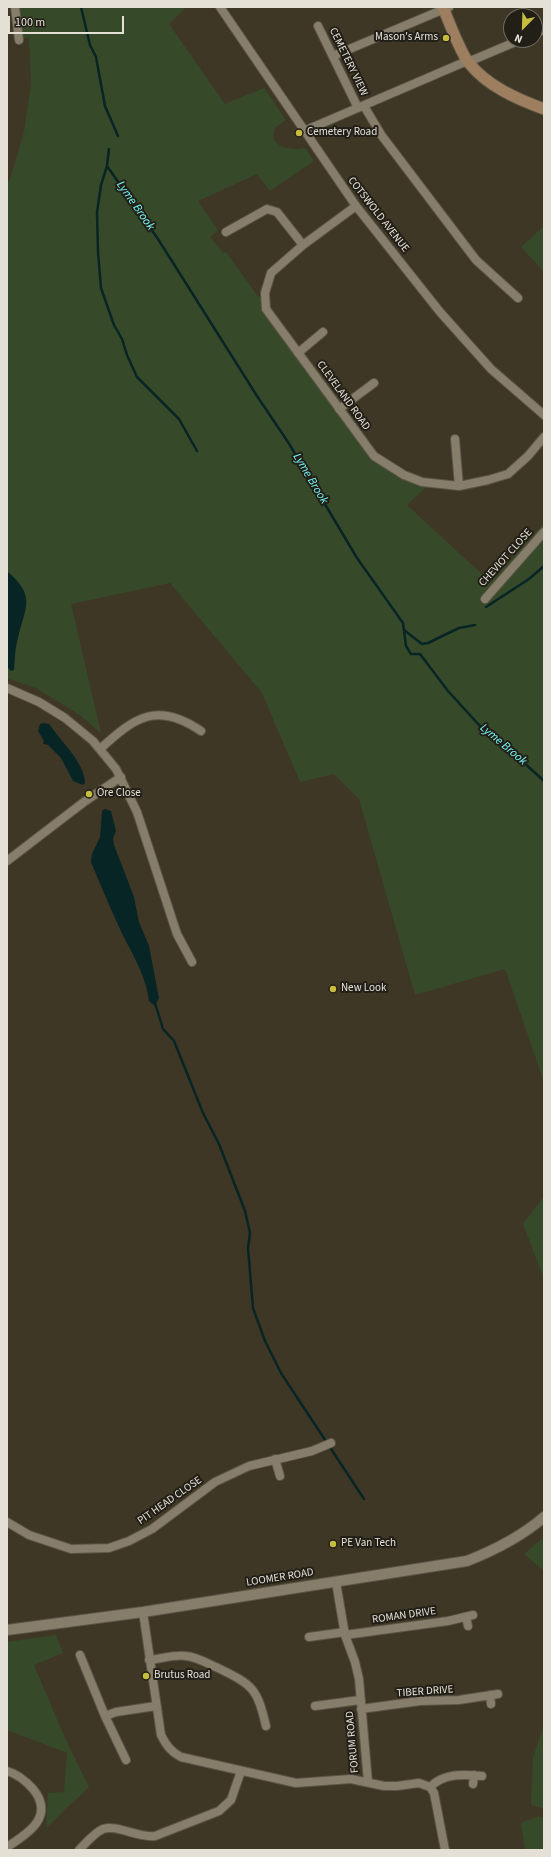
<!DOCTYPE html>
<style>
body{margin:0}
#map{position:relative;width:551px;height:1857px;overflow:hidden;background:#3f3725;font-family:"Source Sans 3",sans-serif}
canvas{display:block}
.frame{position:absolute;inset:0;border:8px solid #e5e0d6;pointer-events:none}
.north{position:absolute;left:503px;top:8px;width:40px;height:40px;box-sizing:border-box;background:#221f17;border:1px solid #706c63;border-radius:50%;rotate:203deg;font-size:11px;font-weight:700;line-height:16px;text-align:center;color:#e5e0d6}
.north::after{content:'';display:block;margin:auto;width:14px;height:18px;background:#c6bc3d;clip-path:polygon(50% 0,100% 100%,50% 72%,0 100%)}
.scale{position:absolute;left:8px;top:16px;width:116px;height:18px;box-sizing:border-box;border:2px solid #e5e0d6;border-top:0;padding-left:5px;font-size:12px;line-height:14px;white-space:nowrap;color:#e5e0d6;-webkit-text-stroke:3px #221f17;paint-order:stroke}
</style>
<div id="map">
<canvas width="551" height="1857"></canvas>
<div class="frame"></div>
<div class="north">N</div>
<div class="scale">100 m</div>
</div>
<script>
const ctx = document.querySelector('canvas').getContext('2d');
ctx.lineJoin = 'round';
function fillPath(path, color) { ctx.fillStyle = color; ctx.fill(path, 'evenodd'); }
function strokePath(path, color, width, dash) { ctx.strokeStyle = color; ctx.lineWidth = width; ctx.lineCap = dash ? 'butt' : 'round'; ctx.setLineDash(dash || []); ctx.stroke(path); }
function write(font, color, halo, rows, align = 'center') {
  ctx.font = font + ' "Source Sans 3",sans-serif'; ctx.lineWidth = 4; ctx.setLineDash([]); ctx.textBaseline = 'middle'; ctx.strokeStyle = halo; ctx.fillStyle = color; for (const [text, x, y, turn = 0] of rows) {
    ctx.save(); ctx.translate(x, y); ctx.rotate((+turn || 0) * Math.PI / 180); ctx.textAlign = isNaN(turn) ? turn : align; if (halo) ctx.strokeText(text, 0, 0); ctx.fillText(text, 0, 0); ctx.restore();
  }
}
fillPath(new Path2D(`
 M 18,7 L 186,7 L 169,24 L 225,104 L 264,88 L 286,120 L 275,128 C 274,132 272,138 275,141 C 279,148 297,151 305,148 L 314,161 L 270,191 L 257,174 L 198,201 L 218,230 L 210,237 L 223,253 L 226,252 L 257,295 L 272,309 L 373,449 L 393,466 L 428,485 L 407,505 L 485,577 L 493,580 L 544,523 L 544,1082 L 505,969 L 415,995 L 359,799 L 334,774 L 300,782 L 262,693 L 170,583 L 71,604 L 101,733 L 80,715 L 36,688 L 7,678 L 7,185 L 10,179 L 24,132 L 31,84 L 29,38 L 23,38 Z
 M 544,226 L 544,272 L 521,247 Z
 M 544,1196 L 544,1279 L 523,1224 Z
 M 544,1537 L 544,1571 L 524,1554 Z
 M 56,1635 L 63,1653 L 34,1665 L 65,1738 L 89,1787 L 46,1828 L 48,1793 L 64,1792 L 67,1753 L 7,1730 L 7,1642 Z
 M 544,1725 L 544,1809 L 531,1805 L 533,1757 Z
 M 538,1816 L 544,1818 L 544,1850 L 525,1850 L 521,1823 Z`), '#364a29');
fillPath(new Path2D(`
 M 7,571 C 37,597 25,607 18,638 C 15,648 15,659 14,670 L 11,671 L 7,667 Z
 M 43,723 L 49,724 C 60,740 85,763 85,783 L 83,785 L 73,781 L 61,758 L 48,745 L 43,744 L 44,741 L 38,731 L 40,724 Z
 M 105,809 L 111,811 L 116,831 L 113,839 L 114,845 L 134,897 L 139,922 L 149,946 L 159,998 L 155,1006 L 149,1001 C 146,974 130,951 119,927 C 109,905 100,884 91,862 L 92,854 L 100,837 L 102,811 Z`), '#082525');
strokePath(new Path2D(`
 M 81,7 L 90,45 L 96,57 L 105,106 L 118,136
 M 109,149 L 107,166 L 158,239 L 257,396 L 288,442 L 357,558 L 403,623 L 406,646 L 411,654 L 420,654 L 448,691 L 479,725 L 510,750 L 544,781
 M 107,166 L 101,185 L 97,212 L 98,252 L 101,288 L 114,325 L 122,339 L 127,355 L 137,377 L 179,419 L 197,451
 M 486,607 L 529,579 L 544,566
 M 404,630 L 422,644 L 428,643 L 459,628 L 475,625
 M 155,1003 L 163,1029 L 174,1041 L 203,1113 L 219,1144 L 245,1211 L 250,1233 L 248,1248 L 253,1308 L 265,1341 L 281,1373 L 364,1499`), '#082525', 2.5);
const minor = new Path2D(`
 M 15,7 L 19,40
 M 220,7 L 356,206 L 440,312 L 491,369 L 544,415
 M 318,26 L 358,108
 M 535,33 L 544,30
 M 333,56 L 449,7
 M 468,62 L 520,40
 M 364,106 L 382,136 L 476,260 L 518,298
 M 304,131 L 467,61
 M 356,206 L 303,245 L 271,273 L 265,293 L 266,309 L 374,456 L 404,475 L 422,482 L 459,486 L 488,480 L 508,474 L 528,456 L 544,437
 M 226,232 L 267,209 L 277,212 L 303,245
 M 298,353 L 323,332
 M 339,409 L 374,383
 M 455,439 L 459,486
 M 485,599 L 544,532
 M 7,688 L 39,702 L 65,718 L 93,741 L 116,769 L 137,812 L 177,934 L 192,962
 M 100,749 C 135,717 157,701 201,731
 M 7,861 L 84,802 L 121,777
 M 275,1459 L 280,1476
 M 7,1522 L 29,1535 L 71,1549 L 109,1548 L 129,1541 L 152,1529 L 215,1482 L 249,1466 L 312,1451 L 331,1443
 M 336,1582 L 345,1635 L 355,1662 L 359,1679 L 368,1782
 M 143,1612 L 161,1735 C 166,1745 171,1752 181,1757 L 296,1783 L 351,1779 L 384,1786 L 397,1786 L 419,1783 L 430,1787 C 444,1773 464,1774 482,1776
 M 466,1617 L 468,1626
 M 345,1635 L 448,1621 L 473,1615
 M 309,1637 L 345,1632
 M 80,1655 L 105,1716 L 126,1760
 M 149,1660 C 161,1659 175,1654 186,1656 C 198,1657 208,1664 218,1668 C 253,1685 257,1688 266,1726
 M 490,1695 L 491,1704
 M 315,1706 L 360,1700
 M 361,1709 L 420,1701 L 459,1700 L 498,1694
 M 105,1716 L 116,1712 L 156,1706
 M 7,1771 C 17,1774 26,1781 33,1789 C 55,1816 29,1833 7,1847
 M 473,1784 L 474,1775
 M 430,1787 L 434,1793 L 445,1850
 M 79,1850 C 85,1844 94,1833 103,1829 C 117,1824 137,1838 155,1836 L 219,1811 L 231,1800 L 241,1771`);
const tertiary = new Path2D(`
 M 7,1630 L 143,1612 L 467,1561 C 495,1550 521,1537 544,1517`);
const secondary = new Path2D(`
 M 443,7 C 448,20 461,53 469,63 C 487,86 517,99 544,109`);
strokePath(minor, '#5b5445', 10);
strokePath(tertiary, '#5b5445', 12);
strokePath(secondary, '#5b5445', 13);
strokePath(minor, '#867d6a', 8);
strokePath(tertiary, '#867d6a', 10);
strokePath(secondary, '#9d7e5e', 11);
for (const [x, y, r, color] of [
 [446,38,4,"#c6bc3d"],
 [299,133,4,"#c6bc3d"],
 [89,794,4,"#c6bc3d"],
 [333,989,4,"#c6bc3d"],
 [333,1544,4,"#c6bc3d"],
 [146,1676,4,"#c6bc3d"]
]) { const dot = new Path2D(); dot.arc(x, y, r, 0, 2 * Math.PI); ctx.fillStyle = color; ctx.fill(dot); strokePath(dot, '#221f17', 1.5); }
write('11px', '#e5e0d6', '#221f17', [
 ["Mason's Arms",438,38,"right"],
 ["Cemetery Road",307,133],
 ["Ore Close",97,794],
 ["New Look",341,989],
 ["PE Van Tech",341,1544],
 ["Brutus Road",154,1676]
], 'left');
write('11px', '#e5e0d6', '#221f17', [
 ["CEMETERY VIEW",348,62,64],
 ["COTSWOLD AVENUE",378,215,52],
 ["CLEVELAND ROAD",343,396,54],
 ["CHEVIOT CLOSE",506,558,-48],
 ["PIT HEAD CLOSE",170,1501,-35],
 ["LOOMER ROAD",280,1578,-9],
 ["ROMAN DRIVE",404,1616,-8],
 ["TIBER DRIVE",425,1692,-4],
 ["FORUM ROAD",353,1742,-95]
]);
write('italic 12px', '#75f8f8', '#221f17', [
 ["Lyme Brook",135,206,55],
 ["Lyme Brook",310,479,59],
 ["Lyme Brook",503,745,40]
]);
</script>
